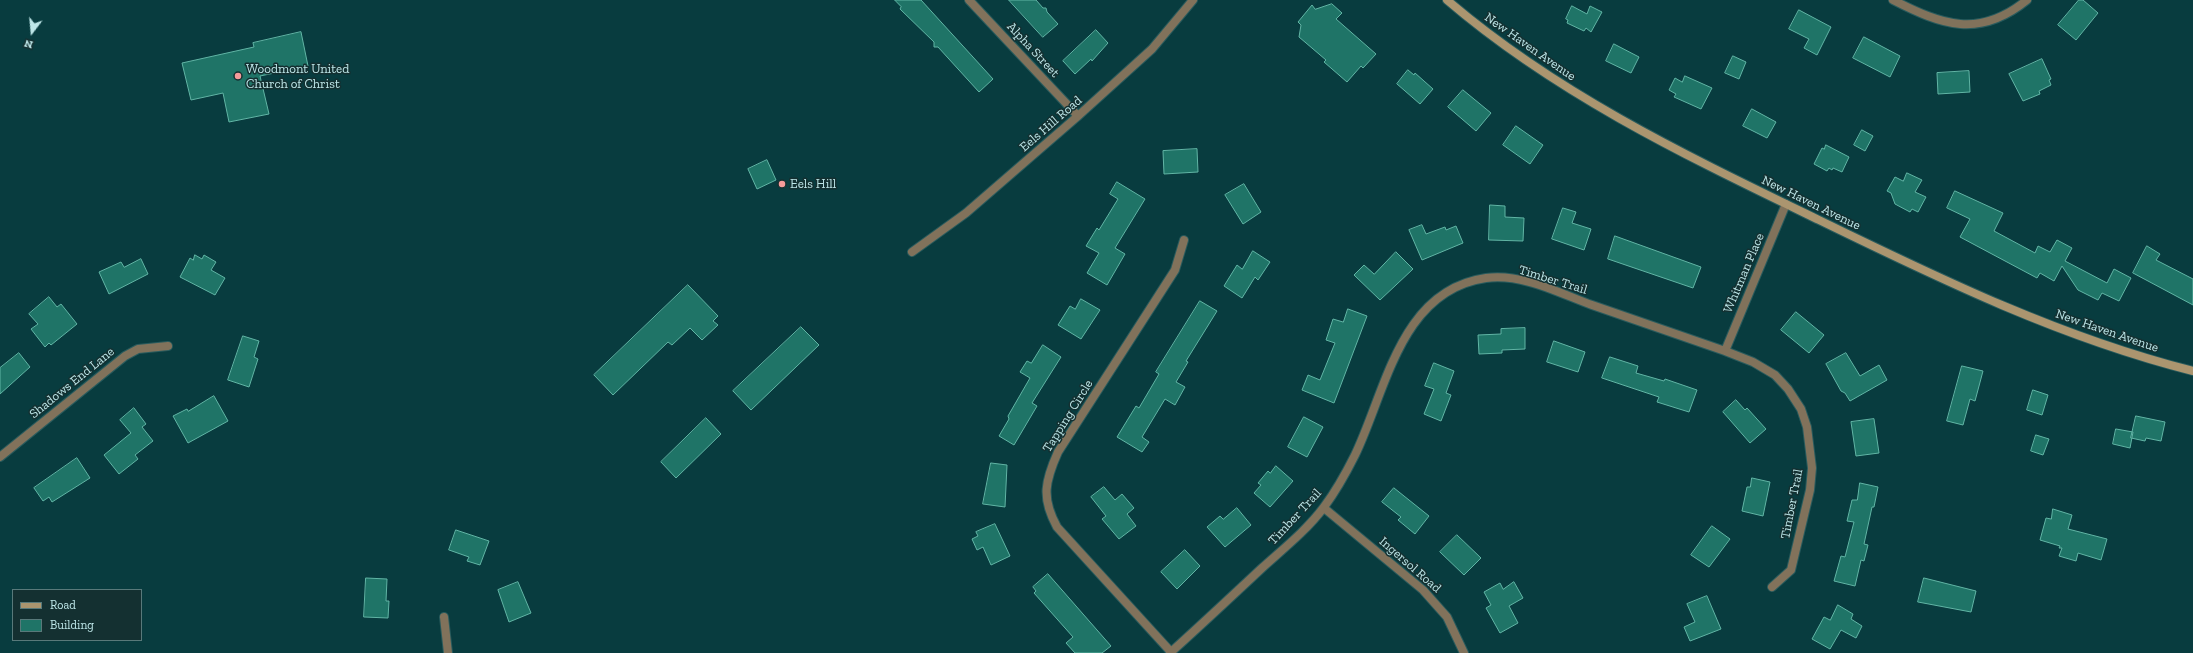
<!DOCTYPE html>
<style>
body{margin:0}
#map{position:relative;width:2193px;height:653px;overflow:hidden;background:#083c3f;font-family:"Zilla Slab",serif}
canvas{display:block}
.legend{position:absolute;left:12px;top:589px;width:130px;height:52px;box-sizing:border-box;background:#143031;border:1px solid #58797a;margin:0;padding:5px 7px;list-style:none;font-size:12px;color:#bde6e8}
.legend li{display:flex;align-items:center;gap:8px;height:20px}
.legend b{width:20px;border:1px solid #58797a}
.north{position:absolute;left:12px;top:12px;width:40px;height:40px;-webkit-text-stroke:3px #143031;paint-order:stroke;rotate:196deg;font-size:11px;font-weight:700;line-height:16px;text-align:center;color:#bde6e8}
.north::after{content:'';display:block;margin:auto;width:14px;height:18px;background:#bde6e8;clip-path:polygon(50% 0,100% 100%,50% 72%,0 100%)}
</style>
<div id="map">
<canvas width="2193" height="653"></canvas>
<ul class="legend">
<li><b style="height:5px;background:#ab956f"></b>Road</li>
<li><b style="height:11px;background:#1f7467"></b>Building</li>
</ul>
<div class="north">N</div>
</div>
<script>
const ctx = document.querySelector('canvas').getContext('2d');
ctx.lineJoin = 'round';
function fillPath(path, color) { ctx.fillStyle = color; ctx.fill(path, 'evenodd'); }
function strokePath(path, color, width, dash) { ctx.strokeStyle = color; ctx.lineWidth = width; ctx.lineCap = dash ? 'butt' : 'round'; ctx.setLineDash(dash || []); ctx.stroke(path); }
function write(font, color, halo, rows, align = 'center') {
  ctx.font = font + ' "Zilla Slab",serif'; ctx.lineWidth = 3; ctx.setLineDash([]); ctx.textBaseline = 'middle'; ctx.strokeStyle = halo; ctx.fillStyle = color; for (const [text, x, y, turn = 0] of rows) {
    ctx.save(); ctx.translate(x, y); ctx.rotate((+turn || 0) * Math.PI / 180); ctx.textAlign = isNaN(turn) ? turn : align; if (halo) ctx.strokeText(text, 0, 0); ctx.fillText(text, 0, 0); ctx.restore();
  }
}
const building = new Path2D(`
 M 895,0 L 921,0 L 993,79 L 979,92 L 938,47 L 934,47 L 934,42 L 900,9 L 901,7 Z
 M 1009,0 L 1036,0 L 1043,8 L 1046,8 L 1047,12 L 1058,24 L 1043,37 Z
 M 2079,0 L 2083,0 L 2098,13 L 2076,40 L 2058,25 Z
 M 1332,4 L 1342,13 L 1336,19 L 1376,54 L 1363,68 L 1361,66 L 1347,82 L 1324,62 L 1326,60 L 1299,37 L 1301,25 L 1298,22 L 1312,5 L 1315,9 Z
 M 1572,6 L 1587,14 L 1590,6 L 1602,12 L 1591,32 L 1586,28 L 1584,31 L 1567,23 L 1568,20 L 1566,19 Z
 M 1799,10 L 1831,27 L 1817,55 L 1804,48 L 1809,39 L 1789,29 Z
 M 1096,30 L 1108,43 L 1092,61 L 1091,59 L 1075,74 L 1063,61 Z
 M 301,32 L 308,66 L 260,76 L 269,114 L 229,122 L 223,93 L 191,100 L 182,63 L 254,47 L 253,43 Z
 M 1864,37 L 1900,56 L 1890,77 L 1853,58 Z
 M 1614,44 L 1639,57 L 1631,73 L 1606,61 Z
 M 1733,56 L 1746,62 L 1739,79 L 1725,73 Z
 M 2042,59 L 2051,79 L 2049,80 L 2051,85 L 2039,91 L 2040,94 L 2023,101 L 2009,74 Z
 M 1408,70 L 1414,75 L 1415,73 L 1433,89 L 1420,104 L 1397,84 Z
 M 1969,71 L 1970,92 L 1938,94 L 1937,73 Z
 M 1685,76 L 1712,88 L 1701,109 L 1674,97 L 1676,94 L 1669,90 L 1675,78 L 1682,82 Z
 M 1463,90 L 1491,113 L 1476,131 L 1448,107 Z
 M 1752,109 L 1776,122 L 1767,138 L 1743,126 Z
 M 1516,126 L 1543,145 L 1530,164 L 1503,145 Z
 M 1862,130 L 1873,136 L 1865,151 L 1854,145 Z
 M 1826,145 L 1849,157 L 1842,172 L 1833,168 L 1832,170 L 1829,168 L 1827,171 L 1814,164 L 1822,148 L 1824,149 Z
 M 1197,149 L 1198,172 L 1164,174 L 1163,151 Z
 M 767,160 L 776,180 L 757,189 L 748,169 Z
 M 1907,173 L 1922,180 L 1915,192 L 1926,197 L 1918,212 L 1912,209 L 1910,212 L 1895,204 L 1891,193 L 1887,191 L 1895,177 L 1903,181 Z
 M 1117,182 L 1145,199 L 1115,248 L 1125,254 L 1107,285 L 1087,273 L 1099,253 L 1086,246 L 1097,228 L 1099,230 L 1118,199 L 1110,194 Z
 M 1244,184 L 1261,212 L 1243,224 L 1225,195 Z
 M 1955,191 L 2003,213 L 1994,231 L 2035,253 L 2038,246 L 2050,252 L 2057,240 L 2072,248 L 2065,261 L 2107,283 L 2114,269 L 2131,278 L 2119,301 L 2102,293 L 2098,300 L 2078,290 L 2062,266 L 2054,281 L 2040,273 L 2037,278 L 1960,237 L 1970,219 L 1947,208 Z
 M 1490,205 L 1505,206 L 1505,217 L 1524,218 L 1523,241 L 1489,240 Z
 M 1563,208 L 1576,212 L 1572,223 L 1591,229 L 1584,250 L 1552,239 Z
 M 1422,225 L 1426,234 L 1445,227 L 1446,230 L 1456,226 L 1463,243 L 1422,260 L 1409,230 Z
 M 1615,236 L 1701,267 L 1693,288 L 1608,259 Z
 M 2147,246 L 2160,254 L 2156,260 L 2193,279 L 2193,305 L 2133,273 Z
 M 1253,251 L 1270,262 L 1258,280 L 1255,277 L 1242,298 L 1224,286 L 1237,265 L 1242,269 Z
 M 1396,252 L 1413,269 L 1380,300 L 1354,275 L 1364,265 L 1374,274 Z
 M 195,255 L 202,259 L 204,255 L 216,262 L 211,270 L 225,278 L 215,295 L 180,277 L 190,258 L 193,260 Z
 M 141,259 L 148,274 L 109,294 L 99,272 L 121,262 L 124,267 Z
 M 688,285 L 718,316 L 713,321 L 718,325 L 702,340 L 690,328 L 672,345 L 668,342 L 613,395 L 594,375 Z
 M 49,297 L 57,307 L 61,304 L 77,324 L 51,345 L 49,343 L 45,347 L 31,329 L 38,324 L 29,314 Z
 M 1081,299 L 1100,310 L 1081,339 L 1058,325 L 1070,306 L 1075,309 Z
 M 1200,301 L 1217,311 L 1186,361 L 1188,362 L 1176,382 L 1185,387 L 1175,405 L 1165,399 L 1142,437 L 1149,442 L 1142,452 L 1117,437 L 1136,406 L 1139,408 L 1159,374 L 1156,372 Z
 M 1348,309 L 1367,316 L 1334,403 L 1302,390 L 1308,375 L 1320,380 L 1335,343 L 1326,340 L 1333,319 L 1343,322 Z
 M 1796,312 L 1824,335 L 1809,353 L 1781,330 Z
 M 801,327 L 819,345 L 751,410 L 733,391 Z
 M 1525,328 L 1525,349 L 1502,350 L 1502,353 L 1479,354 L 1478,335 L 1501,334 L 1501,329 Z
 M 243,336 L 259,341 L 254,357 L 258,359 L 249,387 L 228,380 Z
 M 1554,341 L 1585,352 L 1578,372 L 1547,362 Z
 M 1043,345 L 1061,357 L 1032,403 L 1037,406 L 1014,445 L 999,436 L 1009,419 L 1008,416 L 1030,378 L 1020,372 L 1027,361 L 1031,363 Z
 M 19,353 L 30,367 L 0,394 L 0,368 Z
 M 1846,353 L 1860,376 L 1879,365 L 1887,380 L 1850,401 L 1845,393 L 1841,391 L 1826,364 Z
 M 1610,357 L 1638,366 L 1636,373 L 1664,381 L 1665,379 L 1697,390 L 1689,412 L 1657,402 L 1659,397 L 1602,378 Z
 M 1434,363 L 1454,371 L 1446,393 L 1451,395 L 1441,421 L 1424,414 L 1434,389 L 1425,386 Z
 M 1962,366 L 1983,371 L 1975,401 L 1970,399 L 1963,425 L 1947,421 Z
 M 2033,390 L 2048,395 L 2042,415 L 2027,410 Z
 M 214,396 L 228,421 L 188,443 L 173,416 L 187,409 L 188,411 Z
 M 1736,400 L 1745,410 L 1747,408 L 1766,429 L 1750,443 L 1723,412 Z
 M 134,408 L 146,424 L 142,427 L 153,441 L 135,455 L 138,459 L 119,474 L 104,455 L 131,433 L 120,420 Z
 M 2136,416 L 2165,422 L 2161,441 L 2146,438 L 2145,441 L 2131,438 Z
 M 1304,417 L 1323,427 L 1307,457 L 1288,447 Z
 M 706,418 L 721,434 L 676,478 L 661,462 Z
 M 1874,419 L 1879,453 L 1856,456 L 1851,422 Z
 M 2116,429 L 2133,432 L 2130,448 L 2113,444 Z
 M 2036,435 L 2049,439 L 2043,455 L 2031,451 Z
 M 77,458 L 90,478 L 52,502 L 49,497 L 43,501 L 34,488 Z
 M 991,463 L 1007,465 L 1005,507 L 983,504 Z
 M 1276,466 L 1293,481 L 1270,507 L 1254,493 L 1261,485 L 1258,483 L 1268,471 L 1270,473 Z
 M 1752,478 L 1770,482 L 1763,516 L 1742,511 L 1747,487 L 1750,487 Z
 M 1860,483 L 1878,487 L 1874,507 L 1872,507 L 1864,544 L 1868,545 L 1864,561 L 1861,560 L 1855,586 L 1834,581 L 1841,556 L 1845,557 L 1854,522 L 1847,521 L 1852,500 L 1857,500 Z
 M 1104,487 L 1115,500 L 1122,494 L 1134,508 L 1127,514 L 1136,526 L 1119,539 L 1102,519 L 1106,516 L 1091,497 Z
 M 1394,488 L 1429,516 L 1415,534 L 1398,520 L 1401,517 L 1382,502 Z
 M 1237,508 L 1251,525 L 1225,547 L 1207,527 L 1220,516 L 1223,519 Z
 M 2053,509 L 2072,515 L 2068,529 L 2107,539 L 2101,560 L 2078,553 L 2076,561 L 2059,556 L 2062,548 L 2059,548 L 2060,546 L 2040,540 L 2046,518 L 2051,519 Z
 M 995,524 L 1010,556 L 991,565 L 983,547 L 977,550 L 972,539 L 978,536 L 976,532 Z
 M 1712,526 L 1730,539 L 1709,567 L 1691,555 Z
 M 456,530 L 489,541 L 480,565 L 467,561 L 469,557 L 449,550 Z
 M 1457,535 L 1481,558 L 1464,575 L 1440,552 Z
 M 1185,550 L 1200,566 L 1177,589 L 1161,572 Z
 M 1048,574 L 1111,646 L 1102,653 L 1075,653 L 1066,643 L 1073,637 L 1034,593 L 1036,591 L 1033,587 Z
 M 366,578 L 387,579 L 386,601 L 389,601 L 388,618 L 364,617 Z
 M 1924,578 L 1976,591 L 1971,612 L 1918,602 Z
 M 518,582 L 531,613 L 509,622 L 498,590 Z
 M 1514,582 L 1523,598 L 1509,606 L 1518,623 L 1500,633 L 1486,608 L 1491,605 L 1484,592 L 1500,583 L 1503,589 Z
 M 1707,596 L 1721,629 L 1690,641 L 1684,627 L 1695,622 L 1687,604 Z
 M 1838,605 L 1853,614 L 1851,619 L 1862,626 L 1856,638 L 1841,630 L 1830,649 L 1812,639 L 1824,617 L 1830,620 Z`);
fillPath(building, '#1f7467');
strokePath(building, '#61b5a5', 1);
const minor = new Path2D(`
 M 969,0 L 1078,116
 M 1893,0 C 1942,25 1979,39 2027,0
 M 912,252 L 966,213 L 1078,116 L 1152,49 L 1193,0
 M 1725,351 L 1786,204
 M 0,457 L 125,356 L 138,349 L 168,346
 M 1324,508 L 1423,590 L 1447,617 L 1464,653
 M 444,617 L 448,653
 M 1171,652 L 1057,527 C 1041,498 1045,481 1058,452 L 1175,270 L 1184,240
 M 1170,653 C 1201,625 1231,597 1262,568 C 1283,549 1307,530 1324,507 C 1336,491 1346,473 1355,455 C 1386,391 1400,290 1486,278 C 1522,273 1559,293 1592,305 C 1636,320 1681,336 1725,351 L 1753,362 L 1775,375 L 1788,389 L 1801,409 L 1807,427 L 1812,468 L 1810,490 L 1791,570 L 1772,587`);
const secondary = new Path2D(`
 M 1447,0 C 1558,95 1689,157 1819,220 C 1940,279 2062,338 2193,371`);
strokePath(minor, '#295b5d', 10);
strokePath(secondary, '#295b5d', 10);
strokePath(minor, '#81725b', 8);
strokePath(secondary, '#ab956f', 8);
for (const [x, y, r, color] of [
 [238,76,4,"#f59b9a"],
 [782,184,4,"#f59b9a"]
]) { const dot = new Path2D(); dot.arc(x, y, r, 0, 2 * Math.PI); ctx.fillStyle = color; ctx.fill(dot); strokePath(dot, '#143031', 1.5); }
write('13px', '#bde6e8', '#143031', [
 ["New Haven Avenue",1530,47,35],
 ["Alpha Street",1033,50,47],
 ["Eels Hill Road",1051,124,-41],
 ["New Haven Avenue",1811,203,26],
 ["Whitman Place",1744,273,-67],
 ["Timber Trail",1553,280,17],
 ["New Haven Avenue",2107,331,19],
 ["Shadows End Lane",72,383,-39],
 ["Tapping Circle",1068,416,-58],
 ["Timber Trail",1792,504,-79],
 ["Timber Trail",1295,517,-47],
 ["Ingersol Road",1410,565,41]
]);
write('13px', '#bde6e8', '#143031', [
 ["Woodmont United",246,69],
 ["Church of Christ",246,84],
 ["Eels Hill",790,184]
], 'left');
</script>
